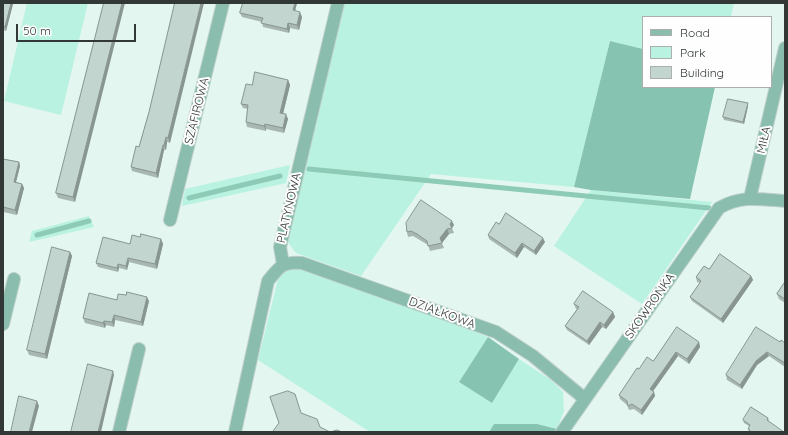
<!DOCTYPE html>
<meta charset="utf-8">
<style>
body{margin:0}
#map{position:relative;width:788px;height:435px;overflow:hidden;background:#e3f6f0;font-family:Quicksand,sans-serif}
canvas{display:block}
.frame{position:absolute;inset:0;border:4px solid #313836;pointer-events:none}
.legend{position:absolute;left:642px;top:16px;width:130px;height:72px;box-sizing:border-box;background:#fefefe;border:1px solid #acafae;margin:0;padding:5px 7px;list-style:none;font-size:12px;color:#313836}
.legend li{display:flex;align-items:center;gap:8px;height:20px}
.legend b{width:20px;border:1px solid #acafae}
.scale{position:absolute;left:16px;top:24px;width:120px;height:18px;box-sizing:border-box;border:2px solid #313836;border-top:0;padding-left:5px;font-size:12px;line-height:14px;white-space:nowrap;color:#313836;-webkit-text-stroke:3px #fefefe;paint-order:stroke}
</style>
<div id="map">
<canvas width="788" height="435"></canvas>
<div class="frame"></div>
<ul class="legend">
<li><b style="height:5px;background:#8abdad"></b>Road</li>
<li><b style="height:11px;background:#b9f2e0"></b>Park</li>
<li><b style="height:11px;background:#c3d5cf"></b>Building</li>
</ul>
<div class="scale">50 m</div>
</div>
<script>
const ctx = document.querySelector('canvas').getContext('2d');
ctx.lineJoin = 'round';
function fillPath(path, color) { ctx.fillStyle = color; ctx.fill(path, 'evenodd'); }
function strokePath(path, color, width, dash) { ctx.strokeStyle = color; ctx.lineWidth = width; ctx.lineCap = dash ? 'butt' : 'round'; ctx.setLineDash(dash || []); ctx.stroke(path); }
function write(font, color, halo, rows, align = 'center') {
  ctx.font = font + ' Quicksand,sans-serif'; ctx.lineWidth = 4; ctx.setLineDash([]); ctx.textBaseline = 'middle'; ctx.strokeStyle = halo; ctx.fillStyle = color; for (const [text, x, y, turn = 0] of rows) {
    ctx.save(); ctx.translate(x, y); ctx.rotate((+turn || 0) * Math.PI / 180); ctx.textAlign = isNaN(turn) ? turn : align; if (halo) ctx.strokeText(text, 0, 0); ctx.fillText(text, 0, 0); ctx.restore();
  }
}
fillPath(new Path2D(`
 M 27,3 L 88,3 L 61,115 L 4,101 Z
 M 345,3 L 734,3 L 731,17 L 643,17 L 643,49 L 610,41 L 574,187 L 431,174 L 361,276 L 296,253 L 287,241 Z
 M 290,165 L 286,183 L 182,206 L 185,189 Z
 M 591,190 L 712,202 L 642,304 L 554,246 Z
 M 89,216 L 94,227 L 29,242 L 32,231 Z
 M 304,267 L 488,337 L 459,382 L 492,403 L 519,359 L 551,380 L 563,392 L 564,411 L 557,429 L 537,424 L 494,424 L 489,432 L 370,432 L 258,360 L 279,275 L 291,268 Z`), '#b9f2e0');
fillPath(new Path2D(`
 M 610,41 L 643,49 L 643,87 L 715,87 L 690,199 L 591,190 L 574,187 Z
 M 488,337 L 519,359 L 492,403 L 459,382 Z
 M 494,424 L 537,424 L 557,429 L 555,432 L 489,432 Z`), '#86c3b0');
strokePath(new Path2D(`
 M 309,169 L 709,208
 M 189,198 L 280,176
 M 37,235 L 89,221`), '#8dcbb7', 5);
const street = new Path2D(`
 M 750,198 L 785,48
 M 170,220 L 223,3
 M 283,264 L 280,247 L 338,3
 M 3,324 L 14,279
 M 119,432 L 139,349
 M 235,432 L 268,281 C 279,267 283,261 302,263 L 496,332 L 533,356 L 585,399
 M 562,432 L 719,208 C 742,195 759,199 785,201`);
strokePath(street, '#bfd0cb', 14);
strokePath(street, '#8abdad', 12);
fillPath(new Path2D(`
 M 3,3 L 13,3 L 13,4 L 6,31 L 3,30 Z
 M 104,3 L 75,202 L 58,198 L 56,193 Z
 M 175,3 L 170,143 L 167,142 L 166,150 L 164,150 L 158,178 L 132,171 L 131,167 L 139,147 L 149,112 Z
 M 243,3 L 297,3 L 295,11 L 302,17 L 299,30 L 290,28 L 289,33 L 263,27 L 262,22 L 242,17 L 240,13 Z
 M 288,80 L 290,85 L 283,114 L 288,119 L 284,133 L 266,129 L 266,131 L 247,127 L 246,122 L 248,109 L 243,108 L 241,104 L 252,85 Z
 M 748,103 L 748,106 L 744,124 L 724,120 L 723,117 Z
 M 3,159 L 19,162 L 20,166 L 16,182 L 22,184 L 24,188 L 17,215 L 3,212 Z
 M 406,223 L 454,225 L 452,228 L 454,233 L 449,234 L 442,243 L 444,248 L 430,251 L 428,245 L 413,236 L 408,237 L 407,232 Z
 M 499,224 L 545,242 L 536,255 L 524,247 L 517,258 L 489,239 L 488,235 Z
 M 140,237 L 161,239 L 163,244 L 157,269 L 129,262 L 127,270 L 119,268 L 118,272 L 98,267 L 96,263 L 130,244 Z
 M 70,252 L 72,256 L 47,359 L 29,355 L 27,350 Z
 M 709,269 L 751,276 L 753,280 L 723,323 L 692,301 L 690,297 L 700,283 L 697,282 L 696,277 Z
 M 785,282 L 785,303 L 779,299 L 777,294 Z
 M 117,300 L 149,301 L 143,326 L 115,320 L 114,327 L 106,325 L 105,328 L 85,323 L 83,318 Z
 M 574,304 L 613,312 L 615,317 L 606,329 L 602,327 L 589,345 L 567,330 L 565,326 L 577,309 L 576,309 Z
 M 699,342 L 700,347 L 689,364 L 678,356 L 653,391 L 655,396 L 642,415 L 634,409 L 629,410 L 627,405 L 620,399 L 619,395 L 639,369 L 653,361 Z
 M 780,342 L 785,343 L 785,367 L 769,356 L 757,365 L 742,389 L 727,380 L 726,375 Z
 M 768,418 L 769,421 L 749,432 L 748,429 L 749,426 L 744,423 L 743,420 Z`), '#a8b7b2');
fillPath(new Path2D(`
 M 11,3 L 13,3 L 13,4 L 6,31 L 5,27 Z
 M 122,3 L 125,3 L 75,202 L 73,197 Z
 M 201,3 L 204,3 L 170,143 L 168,138 Z
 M 295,3 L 297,3 L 294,15 L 293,10 Z
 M 300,12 L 302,17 L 299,30 L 297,25 Z
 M 288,23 L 290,28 L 289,33 L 287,29 Z
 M 288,80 L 290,85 L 282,118 L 280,113 Z
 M 748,103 L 748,106 L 744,124 L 743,122 Z
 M 286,114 L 288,119 L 284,133 L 283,128 Z
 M 265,124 L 266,129 L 266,131 L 264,126 Z
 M 166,137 L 167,142 L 166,150 L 164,145 Z
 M 163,145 L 164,150 L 158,178 L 156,173 Z
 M 19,162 L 20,166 L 15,186 L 14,182 Z
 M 22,184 L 24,188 L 17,215 L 15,210 Z
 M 452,221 L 454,225 L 452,228 L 450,224 Z
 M 447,229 L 449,234 L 442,243 L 444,248 L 440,238 Z
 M 543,238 L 545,242 L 536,255 L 534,251 Z
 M 161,239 L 163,244 L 157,269 L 155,264 Z
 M 522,243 L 524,247 L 517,258 L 515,253 Z
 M 70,252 L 72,256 L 47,359 L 45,354 Z
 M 128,258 L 129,262 L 127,270 L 126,266 Z
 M 118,264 L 119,268 L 118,272 L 117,268 Z
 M 751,276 L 753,280 L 723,323 L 721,319 Z
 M 147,297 L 149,301 L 143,326 L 141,322 Z
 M 613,312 L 615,317 L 606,329 L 604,325 Z
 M 114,315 L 115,320 L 114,327 L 112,322 Z
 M 104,321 L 106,325 L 105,328 L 103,323 Z
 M 600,322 L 602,327 L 589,345 L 587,341 Z
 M 699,342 L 700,347 L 689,364 L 687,359 Z
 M 676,352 L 678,356 L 651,394 L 650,389 Z
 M 767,352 L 769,356 L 757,365 L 742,389 L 740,385 L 756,361 Z
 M 113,371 L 114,375 L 101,432 L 98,432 Z
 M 654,392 L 655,396 L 642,415 L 641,410 Z
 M 37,401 L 39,406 L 32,432 L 29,432 Z`), '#889591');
const building = new Path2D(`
 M 3,3 L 11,3 L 5,27 L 3,26 Z
 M 104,3 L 122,3 L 73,197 L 56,193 Z
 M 175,3 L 201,3 L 168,138 L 166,137 L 164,145 L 163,145 L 156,173 L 131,167 L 136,146 L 139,147 L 149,112 Z
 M 243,3 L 295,3 L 293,10 L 300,12 L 297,25 L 288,23 L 287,29 L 261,23 L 263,18 L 240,13 Z
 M 255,72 L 288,80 L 280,113 L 286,114 L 283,128 L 265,124 L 264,126 L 246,122 L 248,105 L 241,104 L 246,84 L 252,85 Z
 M 728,99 L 748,103 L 743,122 L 723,117 Z
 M 3,159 L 19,162 L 14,182 L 22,184 L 15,210 L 3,207 Z
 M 421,200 L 452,221 L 450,224 L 452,228 L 447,229 L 440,238 L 442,243 L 428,246 L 427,241 L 417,234 L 411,231 L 407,232 L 406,223 Z
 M 506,213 L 543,238 L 534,251 L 522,243 L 515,253 L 488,235 L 496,222 L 499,224 Z
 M 141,234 L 161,239 L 155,264 L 128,258 L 126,266 L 118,264 L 117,268 L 96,263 L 103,237 L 130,244 L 132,235 L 140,237 Z
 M 52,247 L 70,252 L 45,354 L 27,350 Z
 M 720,254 L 751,276 L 721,319 L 690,297 L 701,281 L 696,277 L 704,266 L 709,269 Z
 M 785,282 L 785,299 L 777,294 Z
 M 583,291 L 613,312 L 604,325 L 600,322 L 587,341 L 565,326 L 579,307 L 574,304 Z
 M 127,292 L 147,297 L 141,322 L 114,315 L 112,322 L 104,321 L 103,323 L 83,318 L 89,293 L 117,300 L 118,294 L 126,295 Z
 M 677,327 L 699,342 L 687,359 L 676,352 L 650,389 L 654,392 L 641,410 L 632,404 L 628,406 L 627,401 L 619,395 L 637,368 L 639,369 L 647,357 L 653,361 Z
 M 756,327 L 780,342 L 781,340 L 785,343 L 785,363 L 767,352 L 756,361 L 740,385 L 726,375 Z
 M 88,364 L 113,371 L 98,432 L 71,432 Z
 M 288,391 L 295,394 L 301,413 L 317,419 L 320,427 L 330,432 L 337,430 L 342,432 L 273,432 L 273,431 L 279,423 L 270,397 Z
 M 19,396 L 37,401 L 29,432 L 11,432 Z
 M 751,407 L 768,418 L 767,420 L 784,432 L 749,432 L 750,430 L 748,429 L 750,425 L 743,420 Z`);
fillPath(building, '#c3d5cf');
strokePath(building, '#889591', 1);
write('12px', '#313836', '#fefefe', [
 ["SZAFIROWA",197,111,-76],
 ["MIŁA",764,140,-77],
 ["PLATYNOWA",289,208,-77],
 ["SKOWRONKA",650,306,-55],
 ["DZIAŁKOWA",442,313,20]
]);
</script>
